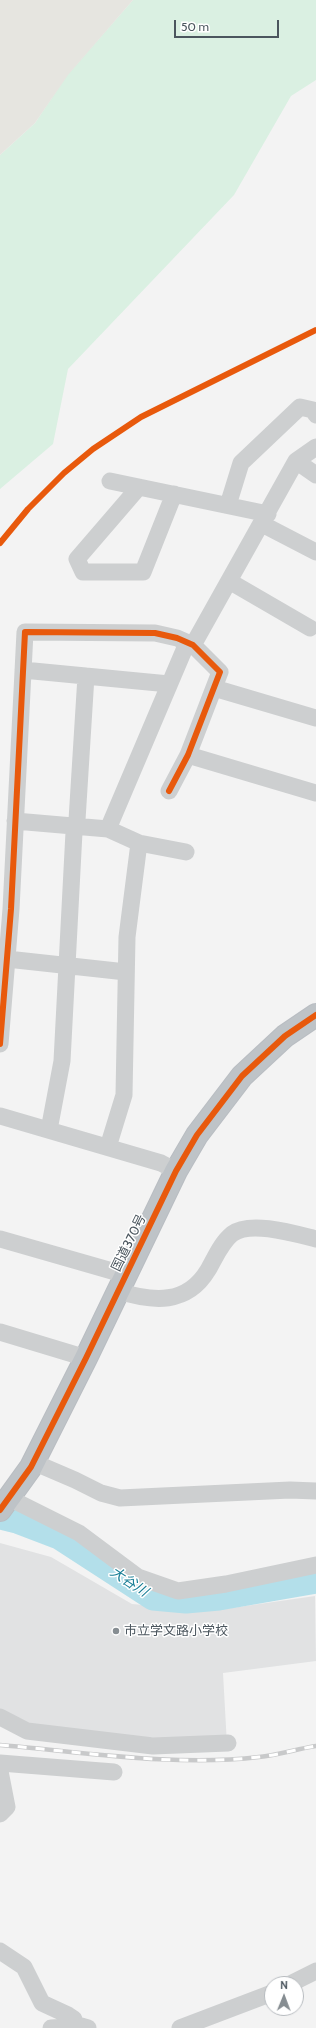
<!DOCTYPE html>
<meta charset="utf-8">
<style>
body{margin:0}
#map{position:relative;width:316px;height:2028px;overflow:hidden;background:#f3f3f3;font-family:Cabin,sans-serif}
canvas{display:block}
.north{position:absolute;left:264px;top:1976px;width:40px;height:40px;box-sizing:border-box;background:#fff;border:1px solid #b7bbbf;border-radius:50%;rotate:1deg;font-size:11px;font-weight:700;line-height:16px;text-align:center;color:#4b565e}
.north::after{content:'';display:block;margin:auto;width:14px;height:18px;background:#868d92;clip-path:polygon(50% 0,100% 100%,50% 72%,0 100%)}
.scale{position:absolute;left:174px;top:20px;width:105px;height:18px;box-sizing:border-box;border:2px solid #4b565e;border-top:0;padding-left:5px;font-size:12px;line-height:14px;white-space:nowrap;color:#4b565e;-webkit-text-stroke:3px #fff;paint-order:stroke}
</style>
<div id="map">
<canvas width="316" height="2028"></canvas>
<div class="north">N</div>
<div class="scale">50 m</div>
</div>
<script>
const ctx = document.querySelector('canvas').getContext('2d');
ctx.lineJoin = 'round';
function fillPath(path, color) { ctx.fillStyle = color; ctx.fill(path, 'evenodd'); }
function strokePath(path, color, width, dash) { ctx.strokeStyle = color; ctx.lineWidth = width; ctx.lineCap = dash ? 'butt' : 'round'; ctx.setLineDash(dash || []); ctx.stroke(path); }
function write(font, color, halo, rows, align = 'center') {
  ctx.font = font + ' Cabin,"Noto Sans JP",sans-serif'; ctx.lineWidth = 3; ctx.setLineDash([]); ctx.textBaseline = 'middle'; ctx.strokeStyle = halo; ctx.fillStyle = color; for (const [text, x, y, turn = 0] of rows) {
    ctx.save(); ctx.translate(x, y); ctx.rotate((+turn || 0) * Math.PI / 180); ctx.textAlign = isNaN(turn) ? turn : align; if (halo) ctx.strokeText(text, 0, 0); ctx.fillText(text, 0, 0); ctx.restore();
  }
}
fillPath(new Path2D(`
 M 0,1543 L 51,1557 L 132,1604 L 210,1611 L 315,1596 L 316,1661 L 223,1673 L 227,1745 L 0,1723 Z`), '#e1e2e3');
fillPath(new Path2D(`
 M 133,0 L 316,0 L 316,80 L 291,96 L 234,195 L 68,369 L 53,444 L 0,489 L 0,155 L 35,123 L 67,75 Z`), '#daf0e2');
fillPath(new Path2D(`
 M 0,0 L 133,0 L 68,75 L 35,123 L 0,155 Z`), '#e6e5e0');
strokePath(new Path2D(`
 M 0,1517 L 17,1521 L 59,1537 L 153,1598 L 186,1601 L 219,1598 L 316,1581`), '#b3dfea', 25);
const highway = new Path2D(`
 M 0,1510 L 31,1467 L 86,1358 L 176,1171 L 197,1135 L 242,1076 L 285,1036 L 316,1015`);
strokePath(highway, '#b9bdc2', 24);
strokePath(new Path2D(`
 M 296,461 L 316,475
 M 110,481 L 268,514
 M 139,487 L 77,559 L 83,572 L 143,572 L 174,494
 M 228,505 L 241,463 L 300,407 L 313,410 L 316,415
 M 262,524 L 316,552
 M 229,581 L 310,628
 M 193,645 L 296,461 L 316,447
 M 23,670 L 169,684
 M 214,688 L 316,718
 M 188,755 L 316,793
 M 15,821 L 108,829 L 139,843 L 186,852
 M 108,829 L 187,643
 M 7,959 L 126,972
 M 0,1044 L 11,909 L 25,632 L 155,633 L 177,638 L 193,645 L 220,672 L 188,755 L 169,791
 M 0,1116 L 161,1163 L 176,1171
 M 49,1130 L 62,1061 L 74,832 L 77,820 L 86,676
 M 108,1147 L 124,1095 L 127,937 L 139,843
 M 0,1239 L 126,1275
 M 118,1291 C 153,1302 187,1305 208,1270 C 215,1258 221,1243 232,1234 C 250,1220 296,1234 316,1239
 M 0,1332 L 86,1358
 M 33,1462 L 75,1480 L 101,1493 L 120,1498 L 290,1490 L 316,1491
 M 9,1498 L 79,1533 L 138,1577 L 178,1591 L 226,1584 L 316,1565
 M 0,1717 L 27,1731 L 153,1746 L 228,1743
 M 0,1763 L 114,1772
 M 0,1771 L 7,1807 L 0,1814
 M 0,1951 L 24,1967 L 42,2003 L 68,2015 L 74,2019 L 76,2028
 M 290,1984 L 316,1971
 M 51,2028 L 81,2026 L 88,2028
 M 180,2028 L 272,1993`), '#cdcfd0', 17);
strokePath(highway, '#bec3c7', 22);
const rail = new Path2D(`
 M 0,1745 C 84,1752 176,1767 259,1757 C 278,1755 297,1749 316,1746`);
strokePath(rail, '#c8c9ca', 4.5);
strokePath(rail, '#fff', 3, [9]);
strokePath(new Path2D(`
 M 0,543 L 28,509 L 64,473 L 93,449 L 141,417 L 316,330
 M 0,1044 L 11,909 L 25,632 L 155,633 L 177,638 L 193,645 L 220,672 L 188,755 L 169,791
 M 0,1510 L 31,1467 L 86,1358 L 176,1171 L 197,1135 L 242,1076 L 285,1036 L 316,1015`), '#e8590c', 6);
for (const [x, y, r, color] of [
 [116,1631,4,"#868d92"]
]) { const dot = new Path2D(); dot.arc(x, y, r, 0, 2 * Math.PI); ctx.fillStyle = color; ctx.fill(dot); strokePath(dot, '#fff', 1.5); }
write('13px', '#4b565e', '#fff', [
 ["国道370号",129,1243,-64]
]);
write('13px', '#4b565e', '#fff', [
 ["市立学文路小学校",124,1631]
], 'left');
write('italic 14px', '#177d95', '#fff', [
 ["大谷川",129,1582,33]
]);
</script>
